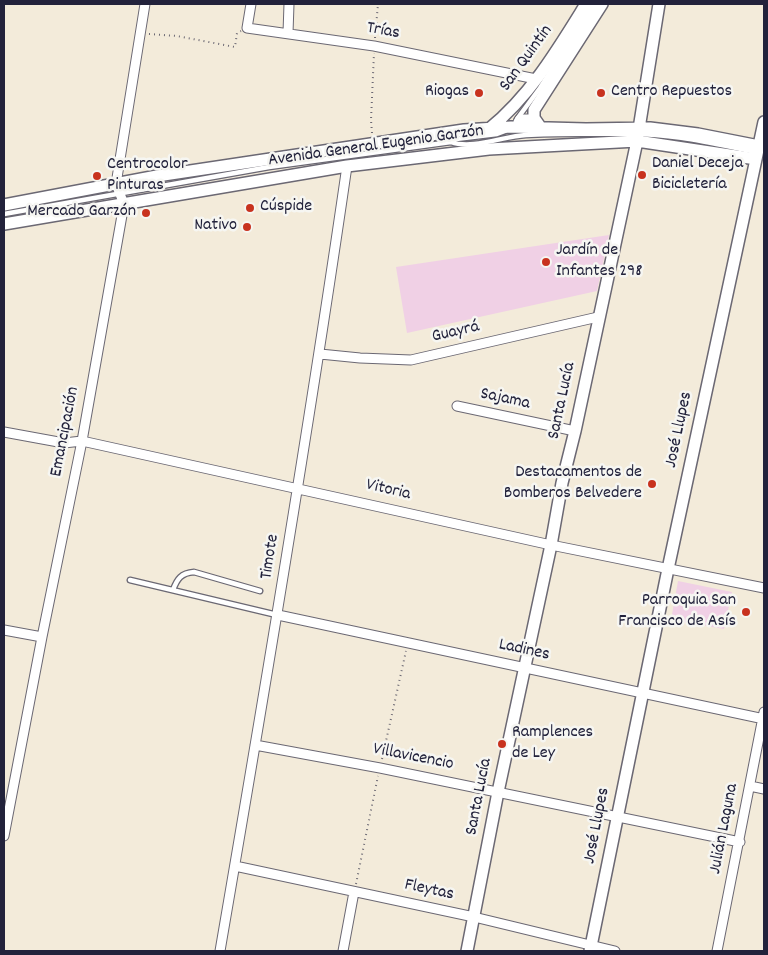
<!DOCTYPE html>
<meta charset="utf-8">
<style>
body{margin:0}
#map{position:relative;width:768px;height:955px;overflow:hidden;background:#f3ebda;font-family:Dekko,sans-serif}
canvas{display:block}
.frame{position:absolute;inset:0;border:5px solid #22223b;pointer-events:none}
</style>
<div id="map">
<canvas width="768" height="955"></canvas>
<div class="frame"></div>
</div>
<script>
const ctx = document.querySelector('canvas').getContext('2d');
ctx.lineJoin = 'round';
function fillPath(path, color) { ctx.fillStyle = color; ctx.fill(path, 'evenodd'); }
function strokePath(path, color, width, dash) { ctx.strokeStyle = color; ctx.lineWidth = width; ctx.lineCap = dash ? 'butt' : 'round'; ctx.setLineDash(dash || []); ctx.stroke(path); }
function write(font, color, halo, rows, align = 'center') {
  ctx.font = font + ' Dekko,sans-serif'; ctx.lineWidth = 5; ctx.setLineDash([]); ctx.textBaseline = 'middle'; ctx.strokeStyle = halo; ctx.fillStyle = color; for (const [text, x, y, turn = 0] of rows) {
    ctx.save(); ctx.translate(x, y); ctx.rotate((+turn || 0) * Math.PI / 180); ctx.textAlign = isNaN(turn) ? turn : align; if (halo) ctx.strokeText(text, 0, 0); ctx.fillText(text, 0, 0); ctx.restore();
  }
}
fillPath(new Path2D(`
 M 609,235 L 597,291 L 407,333 L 396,267 Z
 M 678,581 L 732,592 L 724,629 L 671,620 Z`), '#f0d0e5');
const lane = new Path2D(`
 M 517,119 L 540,88 L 594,4
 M 451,142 C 472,150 504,136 526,135 C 560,133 594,134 628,134 C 671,133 715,144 757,152
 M 4,214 L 269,167 L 451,142 L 456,139 L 497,134 L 505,131
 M 130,580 L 277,615
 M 173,590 C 177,579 181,573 194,572 L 260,591`);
const street = new Path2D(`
 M 251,4 L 247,28 L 374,46 L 536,79
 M 288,33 L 289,4
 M 520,119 L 530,119 L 531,123 L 518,124 L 518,122 Z
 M 320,354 L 360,358 L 411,360 L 598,317
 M 457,406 L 575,431
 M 4,432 L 64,443 L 82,441 L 551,545 L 764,588
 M 278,615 L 764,719
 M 4,630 L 42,637
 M 255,745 L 380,768 L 740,842
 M 750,786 L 764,789
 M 4,836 L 42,637 L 82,441 L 124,204 L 116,184 L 145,4
 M 235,866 L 474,917 L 615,951
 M 220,951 C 265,690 309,428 347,166
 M 343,951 L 354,892
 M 717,951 L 764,712`);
const secondary = new Path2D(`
 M 541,128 L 534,118 L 534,110 L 602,4
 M 489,129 C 531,95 558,49 586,4
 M 4,205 L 157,176 L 464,130 L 511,127 L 586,129 L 650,128 L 698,134 L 759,146
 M 4,224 L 347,166 L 489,149 L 637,141 L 756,159
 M 467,951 L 498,792 L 551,545 L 562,483 L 575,431 L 637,141 L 659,4
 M 590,951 L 668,569 L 764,122`);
strokePath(lane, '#6b6873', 7);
strokePath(street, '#6b6873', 11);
strokePath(secondary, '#6b6873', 14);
strokePath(new Path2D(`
 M 149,34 L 177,36 L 235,47 L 237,33 L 241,31
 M 375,38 L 378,4
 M 372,133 L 371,120 L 374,53
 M 382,759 L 406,651
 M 356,884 L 378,776`), '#6b6873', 2, [1, 4]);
strokePath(lane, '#fff', 4.5);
strokePath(street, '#fff', 9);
strokePath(secondary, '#fff', 11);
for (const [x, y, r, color] of [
 [479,93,5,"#c8321e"],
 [601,93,5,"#c8321e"],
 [642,175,5,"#c8321e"],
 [97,176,5,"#c8321e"],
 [250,208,5,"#c8321e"],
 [146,213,5,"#c8321e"],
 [247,227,5,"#c8321e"],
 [546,262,5,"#c8321e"],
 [652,484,5,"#c8321e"],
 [746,612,5,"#c8321e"],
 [502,744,5,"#c8321e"]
]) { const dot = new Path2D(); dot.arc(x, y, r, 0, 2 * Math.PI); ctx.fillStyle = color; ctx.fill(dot); strokePath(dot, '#f6f6f2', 2); }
write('18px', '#22223b', '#f6f6f2', [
 ["Trías",383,32,10],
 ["San Quintín",527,59,-54],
 ["Avenida General Eugenio Garzón",376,147,-8],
 ["Guayrá",456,333,-13],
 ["Sajama",505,400,12],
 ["Santa Lucía",563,401,-78],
 ["José Llupes",680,430,-78],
 ["Emancipación",66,432,-79],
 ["Vitoria",388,491,13],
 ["Timote",271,557,-81],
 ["Ladines",524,651,12],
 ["Villavicencio",413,758,11],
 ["Santa Lucía",480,797,-79],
 ["José Llupes",598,826,-79],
 ["Julián Laguna",725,829,-79],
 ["Fleytas",429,891,12]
]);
write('18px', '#22223b', '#f6f6f2', [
 ["Riogas",469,93,"right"],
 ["Centro Repuestos",611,93],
 ["Daniel Deceja",652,165],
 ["Bicicletería",652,186],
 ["Centrocolor",107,166],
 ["Pinturas",107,187],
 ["Cúspide",260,208],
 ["Mercado Garzón",136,213,"right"],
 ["Nativo",237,227,"right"],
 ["Jardín de",556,252],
 ["Infantes 298",556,273],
 ["Destacamentos de",642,474,"right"],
 ["Bomberos Belvedere",642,495,"right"],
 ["Parroquia San",736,602,"right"],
 ["Francisco de Asís",736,623,"right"],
 ["Ramplences",512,734],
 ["de Ley",512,755]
], 'left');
</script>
